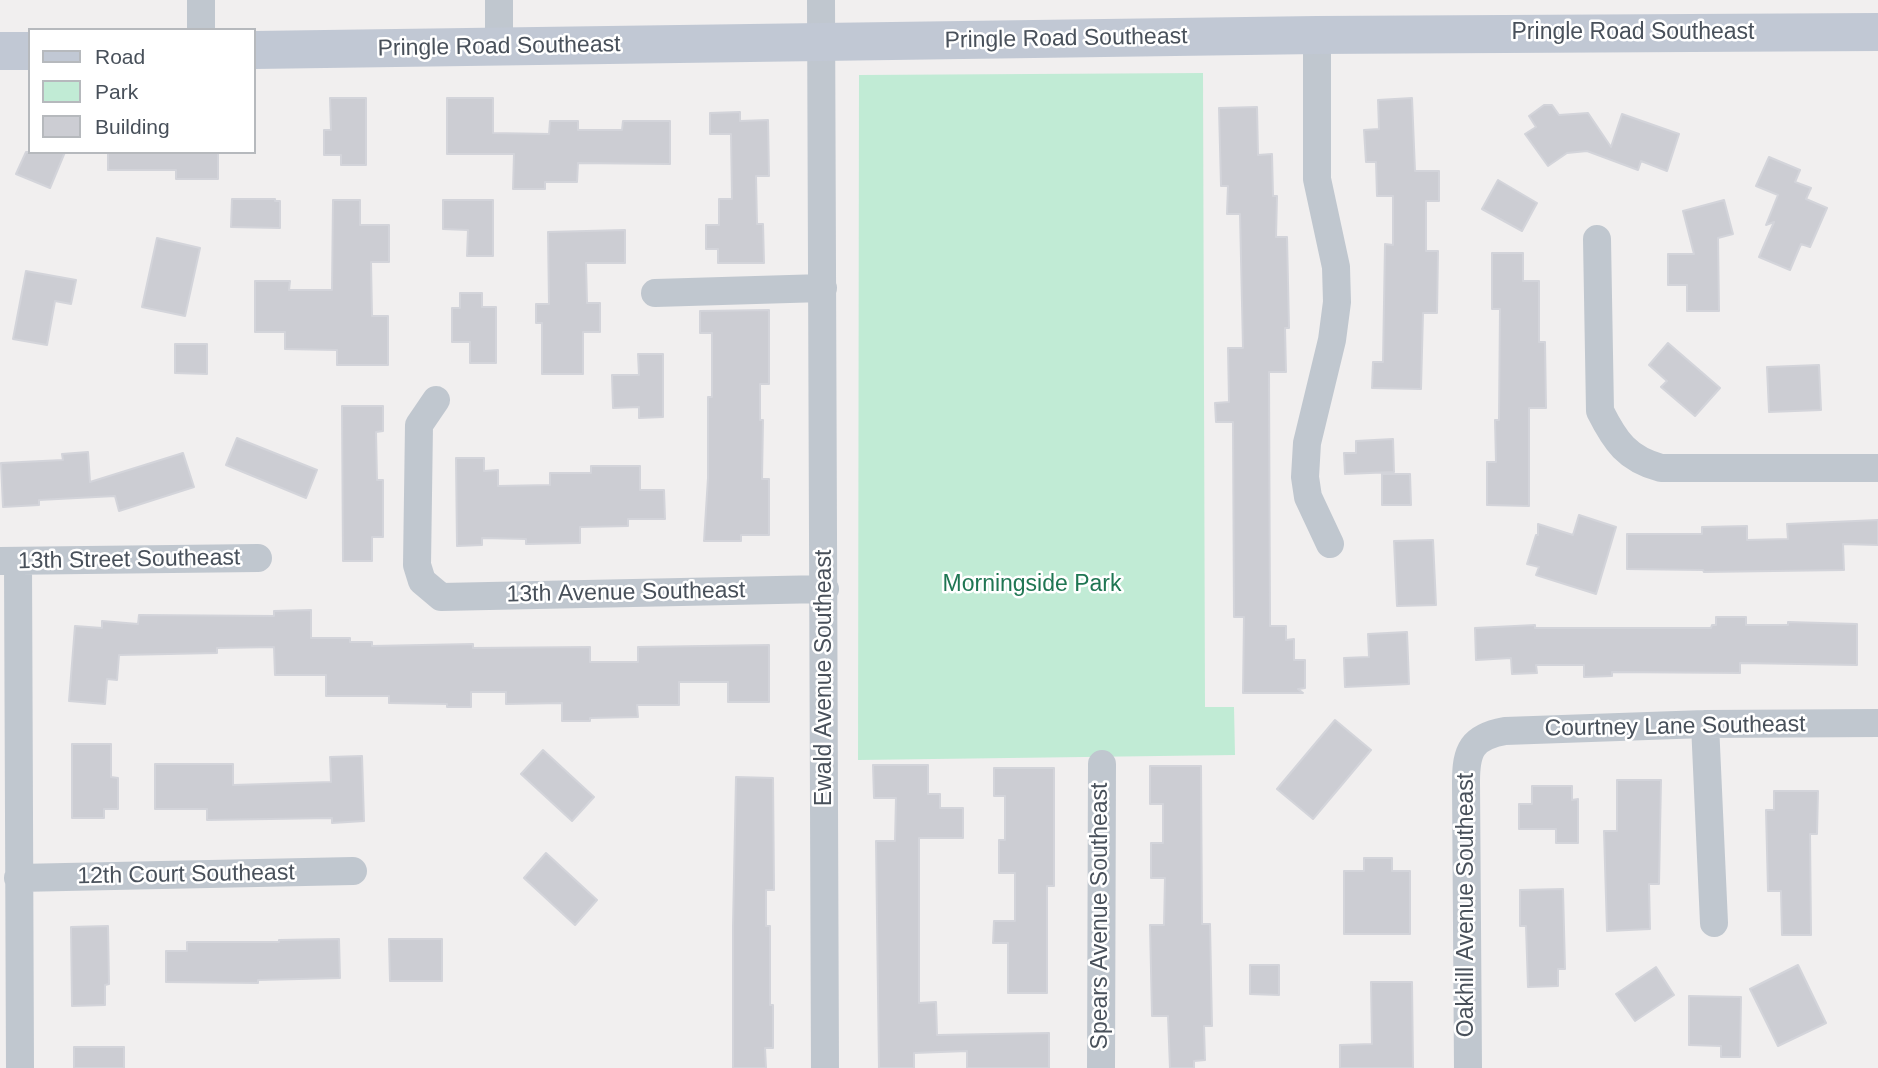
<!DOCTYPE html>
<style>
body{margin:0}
#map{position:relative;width:1878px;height:1068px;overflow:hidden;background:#f1efef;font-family:Arial,sans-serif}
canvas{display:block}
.legend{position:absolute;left:28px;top:28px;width:228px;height:126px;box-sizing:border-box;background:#fff;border:2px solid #b6b9bd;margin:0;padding:9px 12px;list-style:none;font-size:21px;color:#48505a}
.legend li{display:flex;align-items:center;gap:14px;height:35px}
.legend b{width:35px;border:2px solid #b6b9bd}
</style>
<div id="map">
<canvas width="1878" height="1068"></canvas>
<ul class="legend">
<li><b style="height:9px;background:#c1c8d4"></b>Road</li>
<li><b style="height:19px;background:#c1ebd5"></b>Park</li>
<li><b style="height:19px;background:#cccdd3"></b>Building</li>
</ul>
</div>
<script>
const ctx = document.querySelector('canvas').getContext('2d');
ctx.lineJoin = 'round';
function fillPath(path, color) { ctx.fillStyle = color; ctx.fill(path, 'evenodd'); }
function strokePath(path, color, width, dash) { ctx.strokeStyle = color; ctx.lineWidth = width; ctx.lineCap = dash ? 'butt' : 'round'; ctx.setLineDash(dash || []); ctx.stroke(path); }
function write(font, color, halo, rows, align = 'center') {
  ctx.font = font + ' Arial,sans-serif'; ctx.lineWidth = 5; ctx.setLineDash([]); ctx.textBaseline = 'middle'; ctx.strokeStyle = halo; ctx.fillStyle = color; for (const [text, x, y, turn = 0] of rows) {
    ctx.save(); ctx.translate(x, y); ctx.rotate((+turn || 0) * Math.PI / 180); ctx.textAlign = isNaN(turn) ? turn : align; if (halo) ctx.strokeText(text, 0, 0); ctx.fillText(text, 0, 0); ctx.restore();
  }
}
fillPath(new Path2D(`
 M 1203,73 L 1205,707 L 1234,707 L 1235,755 L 858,760 L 859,75 Z`), '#c1ebd5');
const building = new Path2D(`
 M 330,98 L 366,98 L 366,165 L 341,165 L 341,155 L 324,155 L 324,130 L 331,130 Z
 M 447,98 L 493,98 L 493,133 L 549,134 L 550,121 L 578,121 L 578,130 L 622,130 L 623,121 L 670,121 L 670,164 L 578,163 L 577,182 L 545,182 L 545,189 L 513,189 L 514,154 L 447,154 Z
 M 1412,98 L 1415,171 L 1439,171 L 1439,201 L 1426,201 L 1426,251 L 1438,251 L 1437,313 L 1423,313 L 1421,389 L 1372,388 L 1373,362 L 1383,362 L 1385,244 L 1393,245 L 1393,196 L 1377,196 L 1376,162 L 1366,162 L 1364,130 L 1379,129 L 1378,100 Z
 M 1544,105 L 1552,105 L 1559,115 L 1588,113 L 1611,147 L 1622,114 L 1679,134 L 1667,171 L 1641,161 L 1638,170 L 1587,151 L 1567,153 L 1548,166 L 1525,134 L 1536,127 L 1529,116 Z
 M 1257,107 L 1258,155 L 1272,154 L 1273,196 L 1277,196 L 1276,237 L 1287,237 L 1289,328 L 1285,328 L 1286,372 L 1269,372 L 1270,626 L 1286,626 L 1286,640 L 1294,639 L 1294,660 L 1305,660 L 1305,688 L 1298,689 L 1303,693 L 1243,693 L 1244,617 L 1234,617 L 1233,422 L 1216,422 L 1215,403 L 1229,402 L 1228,348 L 1243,348 L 1240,214 L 1227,214 L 1228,186 L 1221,186 L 1219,108 Z
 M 740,112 L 740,121 L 768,120 L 769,176 L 756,176 L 757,224 L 763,224 L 764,263 L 718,263 L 718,249 L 706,249 L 706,225 L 719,225 L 719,199 L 732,199 L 731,134 L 710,134 L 710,113 Z
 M 26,152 L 65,152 L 50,188 L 16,174 Z
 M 108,152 L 218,152 L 218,179 L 176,179 L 176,170 L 108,170 Z
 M 1769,157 L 1800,170 L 1795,182 L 1811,188 L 1806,199 L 1827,208 L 1810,247 L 1801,244 L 1790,270 L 1759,257 L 1774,222 L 1766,225 L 1778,195 L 1756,186 Z
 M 1498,180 L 1537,203 L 1522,231 L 1482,209 Z
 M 232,199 L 275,199 L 275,201 L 280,201 L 280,228 L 231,227 Z
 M 333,200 L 360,200 L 360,225 L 389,225 L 389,262 L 371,262 L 372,316 L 388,316 L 388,365 L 337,365 L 337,350 L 285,349 L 285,332 L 255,332 L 255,281 L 290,281 L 289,290 L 332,290 Z
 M 443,200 L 493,200 L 493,256 L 467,256 L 468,230 L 443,229 Z
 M 1724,200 L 1733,234 L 1718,238 L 1719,311 L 1687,311 L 1687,285 L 1668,285 L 1668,254 L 1694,254 L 1683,211 Z
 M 625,230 L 625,263 L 586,263 L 587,303 L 600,303 L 600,332 L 583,332 L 583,374 L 542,374 L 542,323 L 536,323 L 536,304 L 549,304 L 548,232 Z
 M 157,238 L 200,248 L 185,316 L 142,307 Z
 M 1492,253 L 1523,253 L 1523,281 L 1539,281 L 1539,342 L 1545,342 L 1546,408 L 1529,408 L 1529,506 L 1487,505 L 1487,462 L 1496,462 L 1495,420 L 1499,420 L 1500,309 L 1492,309 Z
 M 26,271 L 76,280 L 71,304 L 55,301 L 47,345 L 13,339 Z
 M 460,293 L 482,293 L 482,307 L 496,307 L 496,363 L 470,363 L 470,342 L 452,342 L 452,308 L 460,308 Z
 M 769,310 L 769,384 L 760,384 L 760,420 L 763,420 L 762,479 L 769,479 L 769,535 L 741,535 L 741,541 L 704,541 L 708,478 L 708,397 L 712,397 L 712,333 L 700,333 L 700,311 Z
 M 1668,343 L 1720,388 L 1695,416 L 1661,387 L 1667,381 L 1649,365 Z
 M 175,344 L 207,344 L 207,374 L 175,373 Z
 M 638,354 L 663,354 L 663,417 L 639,418 L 639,407 L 613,408 L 612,375 L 639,375 Z
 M 1819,365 L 1821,410 L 1769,412 L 1767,367 Z
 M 342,406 L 383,406 L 383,431 L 376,432 L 377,480 L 383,480 L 383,537 L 372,537 L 372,561 L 343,561 Z
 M 237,438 L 317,470 L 306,498 L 226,465 Z
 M 1393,439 L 1394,472 L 1345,474 L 1344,453 L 1356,453 L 1356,441 Z
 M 88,452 L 90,482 L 183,453 L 194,487 L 119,511 L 115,496 L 39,500 L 39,505 L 3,507 L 1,463 L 63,460 L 62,454 Z
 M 456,458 L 484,458 L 484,471 L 498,470 L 498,486 L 550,485 L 550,473 L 591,473 L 591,466 L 640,466 L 640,490 L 664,490 L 665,519 L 628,519 L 628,526 L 580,527 L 580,543 L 526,544 L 526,539 L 482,538 L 482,545 L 457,546 Z
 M 1382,474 L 1410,474 L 1411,505 L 1382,505 Z
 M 1579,515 L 1616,527 L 1596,594 L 1536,575 L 1539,567 L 1527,564 L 1536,535 L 1538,535 L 1538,524 L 1573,535 Z
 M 1878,520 L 1878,545 L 1843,544 L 1844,570 L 1704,572 L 1703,570 L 1627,569 L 1627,534 L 1702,534 L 1702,527 L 1747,526 L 1747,540 L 1788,539 L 1787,524 Z
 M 1433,540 L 1436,605 L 1397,606 L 1394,541 Z
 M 311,610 L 311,638 L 350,638 L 350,642 L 372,642 L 372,646 L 473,644 L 473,648 L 590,647 L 590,662 L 638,662 L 638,647 L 769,645 L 769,702 L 728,702 L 728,682 L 679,682 L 679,705 L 637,705 L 638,717 L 590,718 L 590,721 L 562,721 L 562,703 L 506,704 L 506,692 L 471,692 L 471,707 L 447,707 L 447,704 L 389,703 L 389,696 L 326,696 L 326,675 L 275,675 L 274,647 L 217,648 L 217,653 L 119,655 L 117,680 L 107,679 L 105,704 L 69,701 L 75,626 L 102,628 L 102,621 L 138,624 L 139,615 L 274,616 L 274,611 Z
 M 1716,617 L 1746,617 L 1746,625 L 1788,625 L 1788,622 L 1857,624 L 1857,665 L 1740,663 L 1740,673 L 1612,672 L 1612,676 L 1584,677 L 1584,665 L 1536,665 L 1537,673 L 1512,674 L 1511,658 L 1476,660 L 1475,628 L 1535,625 L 1535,628 L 1711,628 L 1712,625 L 1716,625 Z
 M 1407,632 L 1409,684 L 1345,687 L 1344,658 L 1369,657 L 1368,634 Z
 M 1335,720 L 1371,750 L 1313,819 L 1277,789 Z
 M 72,744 L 111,744 L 111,777 L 118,778 L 118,809 L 104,809 L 104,818 L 72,818 Z
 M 543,750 L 594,797 L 572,821 L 521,774 Z
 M 362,756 L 364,821 L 332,823 L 332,818 L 207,820 L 207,809 L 155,809 L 155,764 L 233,764 L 233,785 L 331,782 L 330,757 Z
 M 873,765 L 928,765 L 928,794 L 940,794 L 940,808 L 963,808 L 963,838 L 919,838 L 919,1003 L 936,1002 L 937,1035 L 1049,1033 L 1049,1068 L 967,1068 L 967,1051 L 914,1053 L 914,1068 L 879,1068 L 876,841 L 895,841 L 896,798 L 874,798 Z
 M 1150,766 L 1201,766 L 1202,924 L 1210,924 L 1212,1026 L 1204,1026 L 1205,1060 L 1194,1061 L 1194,1068 L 1170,1068 L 1168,1016 L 1152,1016 L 1150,925 L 1164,925 L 1165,878 L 1151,878 L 1151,843 L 1163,843 L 1163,804 L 1150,804 Z
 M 994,768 L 1054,768 L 1054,886 L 1047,886 L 1047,993 L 1008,993 L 1008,943 L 993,943 L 994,921 L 1015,921 L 1015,873 L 999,873 L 999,840 L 1005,840 L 1005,796 L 994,796 Z
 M 736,777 L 773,778 L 774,890 L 766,890 L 766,926 L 770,926 L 770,1005 L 773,1005 L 773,1048 L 765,1048 L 766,1068 L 733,1068 L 733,926 Z
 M 1617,780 L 1661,780 L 1659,884 L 1649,884 L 1650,929 L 1607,931 L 1604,831 L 1617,831 Z
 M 1532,786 L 1572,786 L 1572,800 L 1578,799 L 1578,843 L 1556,843 L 1556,829 L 1519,829 L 1519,804 L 1532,804 Z
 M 1774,791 L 1818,791 L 1817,834 L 1810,834 L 1811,935 L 1782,935 L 1781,891 L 1768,891 L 1766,810 L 1774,810 Z
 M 546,853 L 597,900 L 575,925 L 524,878 Z
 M 1364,858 L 1392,858 L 1392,871 L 1410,871 L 1410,934 L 1344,934 L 1344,871 L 1364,871 Z
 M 1563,889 L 1565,969 L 1558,969 L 1558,986 L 1528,987 L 1526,926 L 1520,926 L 1520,890 Z
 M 108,926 L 109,984 L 105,985 L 105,1005 L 72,1006 L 71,927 Z
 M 339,939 L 340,978 L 258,980 L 258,983 L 166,982 L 166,951 L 187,951 L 187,942 L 279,942 L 279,940 Z
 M 389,939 L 442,939 L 442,981 L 390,981 Z
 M 1250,965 L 1279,965 L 1279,995 L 1250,994 Z
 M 1798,965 L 1826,1023 L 1778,1046 L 1750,989 Z
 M 1656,967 L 1674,995 L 1635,1021 L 1616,994 Z
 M 1371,982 L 1412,982 L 1413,1068 L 1340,1068 L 1340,1045 L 1372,1044 Z
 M 1689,996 L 1741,997 L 1740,1057 L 1721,1057 L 1721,1046 L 1689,1045 Z
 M 74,1047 L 124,1047 L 124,1068 L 74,1068 Z`);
fillPath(building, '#cccdd3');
strokePath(building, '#d3d4da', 2);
strokePath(new Path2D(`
 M 821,0 L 825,1068
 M 201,30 L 201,0
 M 1317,35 L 1317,179 L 1336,267 L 1337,302 L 1332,340 L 1307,443 L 1305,477 L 1308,497 L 1330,544
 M 499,48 L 499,0
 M 1597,239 L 1600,411 C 1615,441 1627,459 1661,468 L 1878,468
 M 655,293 L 823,288
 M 436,400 L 419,425 L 417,565 L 422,581 L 441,597 L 825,589
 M 0,561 L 258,558
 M 18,562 L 20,1068
 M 1705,724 L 1714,923
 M 18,878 L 353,871
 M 1101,1068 L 1102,764
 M 1468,1068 L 1466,782 C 1466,750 1472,737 1505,731 L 1705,724 L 1878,723`), '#c0c7cf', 28);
strokePath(new Path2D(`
 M 254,50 L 1317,35 L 1878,32
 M 0,51 L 30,51`), '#c1c8d4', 38);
write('23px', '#48505a', '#fff', [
 ["Pringle Road Southeast",1633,33],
 ["Pringle Road Southeast",1066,39,-1],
 ["Pringle Road Southeast",499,47,-1],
 ["13th Street Southeast",129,560,-1],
 ["13th Avenue Southeast",626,593,-1],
 ["Ewald Avenue Southeast",825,678,-90],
 ["Courtney Lane Southeast",1675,727,-1],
 ["12th Court Southeast",186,875,-1],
 ["Oakhill Avenue Southeast",1467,905,-90],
 ["Spears Avenue Southeast",1101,916,-90]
]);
write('23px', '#1f7653', '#fff', [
 ["Morningside Park",1032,585]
]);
</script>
